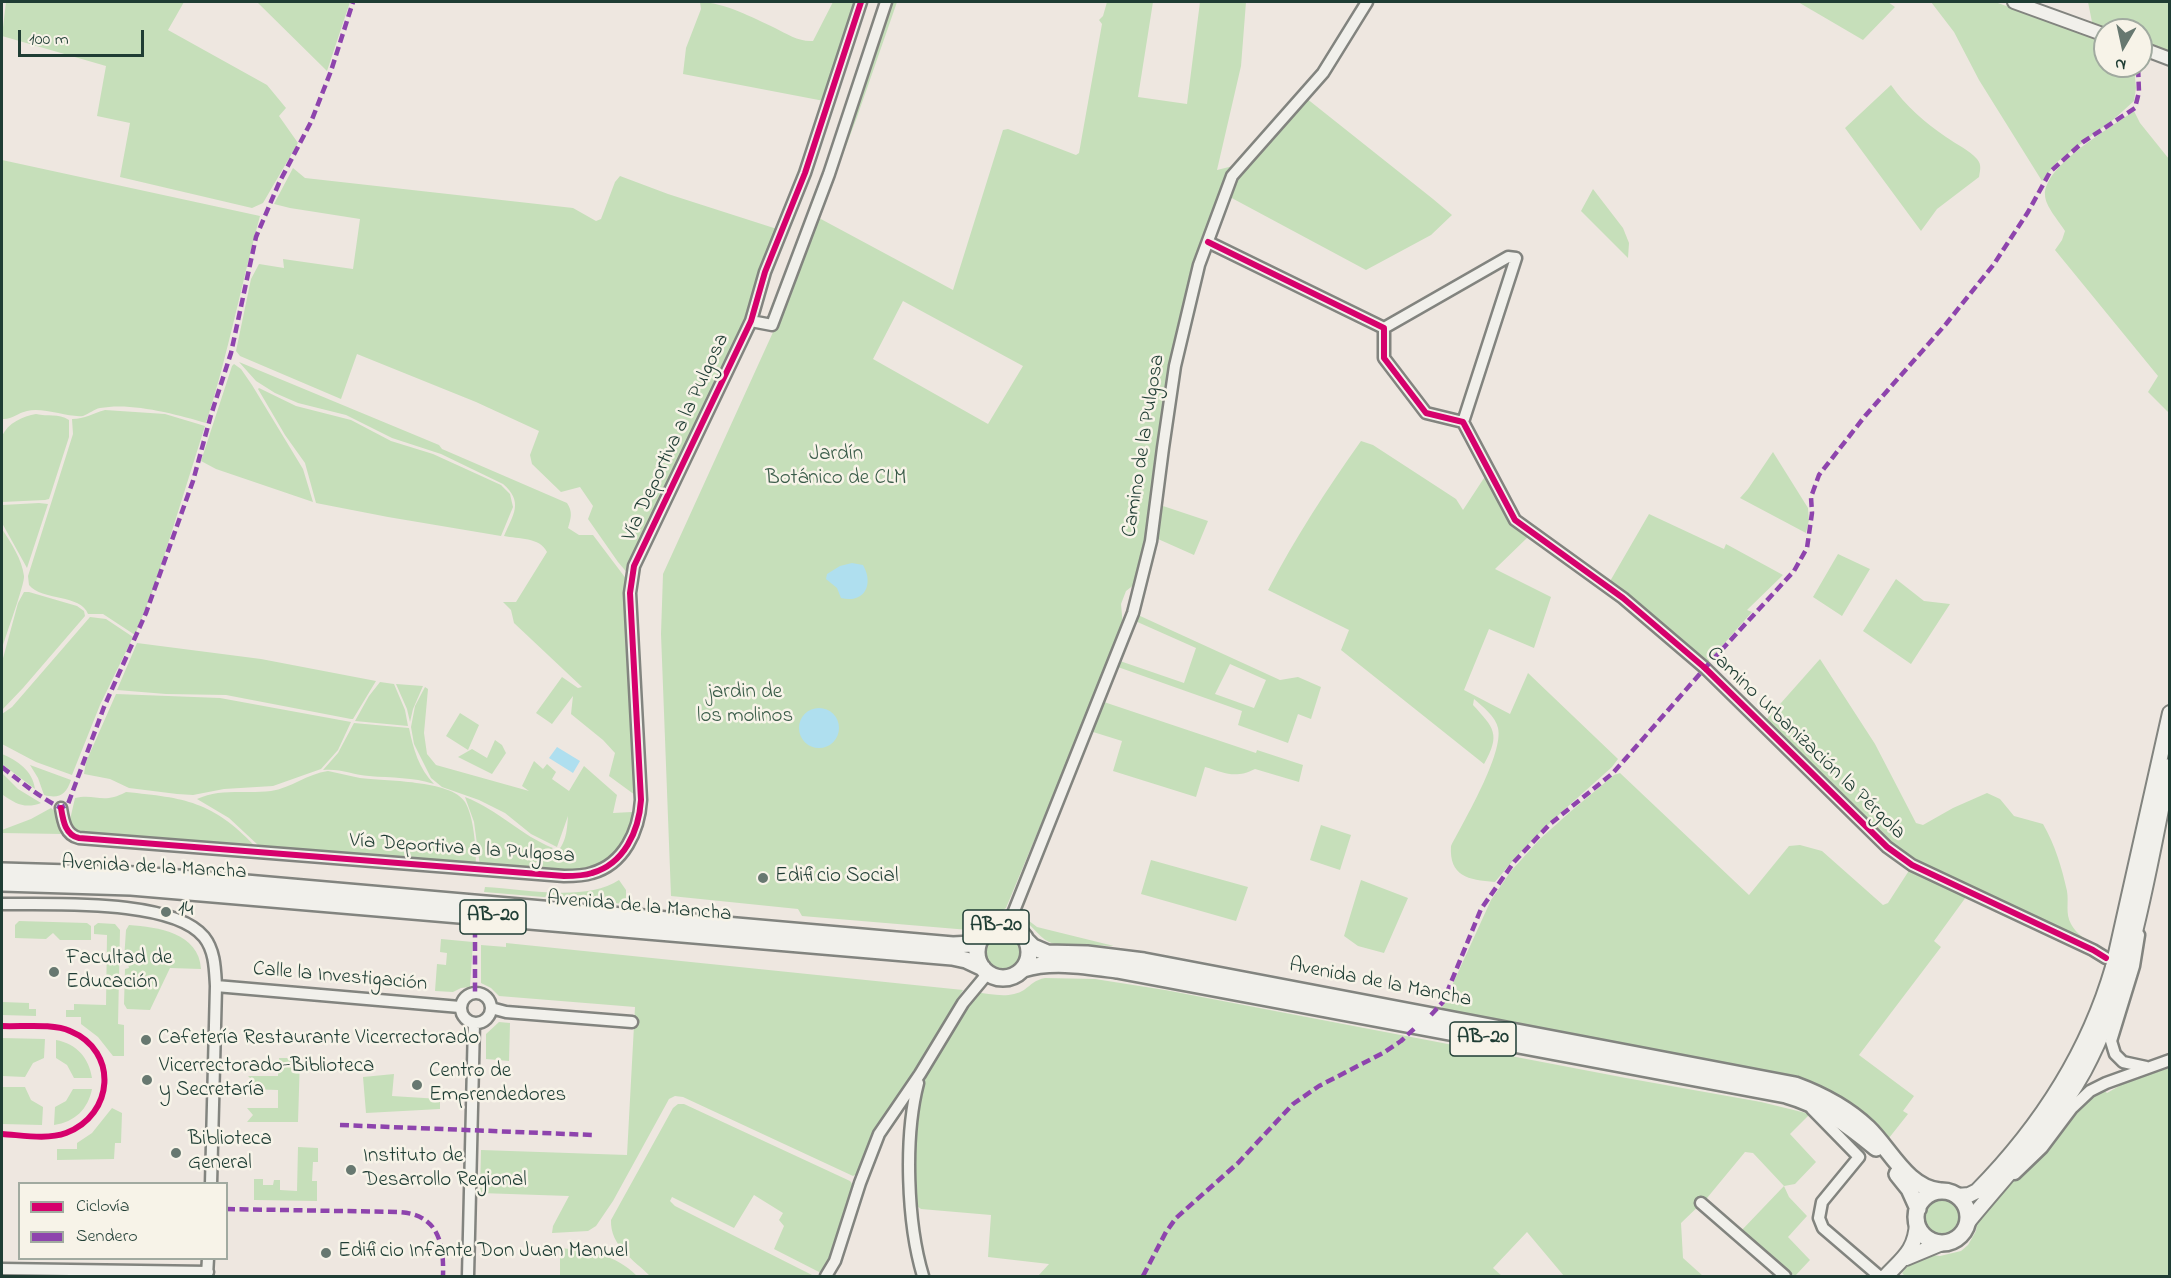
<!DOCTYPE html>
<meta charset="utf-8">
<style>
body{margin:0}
#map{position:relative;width:2171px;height:1278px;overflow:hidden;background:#eee7e0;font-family:"Indie Flower",sans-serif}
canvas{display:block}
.frame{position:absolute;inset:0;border:3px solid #1f3d34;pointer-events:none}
.legend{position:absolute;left:18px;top:1182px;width:210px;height:78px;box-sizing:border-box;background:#f7f3e8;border:2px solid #a1aaa0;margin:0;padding:8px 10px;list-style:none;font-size:18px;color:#1f3d34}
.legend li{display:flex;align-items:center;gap:12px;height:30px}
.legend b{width:30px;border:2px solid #a1aaa0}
.north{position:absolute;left:2093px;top:18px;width:60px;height:60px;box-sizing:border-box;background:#f7f3e8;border:2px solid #a1aaa0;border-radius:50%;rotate:189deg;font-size:16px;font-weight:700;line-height:24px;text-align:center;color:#1f3d34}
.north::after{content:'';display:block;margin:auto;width:21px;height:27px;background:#677870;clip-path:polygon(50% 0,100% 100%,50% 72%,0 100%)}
.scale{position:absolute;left:18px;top:30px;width:126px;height:27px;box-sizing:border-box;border:3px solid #1f3d34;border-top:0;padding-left:8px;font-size:18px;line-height:21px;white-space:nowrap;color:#1f3d34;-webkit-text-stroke:4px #f7f3e8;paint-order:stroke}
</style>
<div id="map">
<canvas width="2171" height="1278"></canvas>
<div class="frame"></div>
<ul class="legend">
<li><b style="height:8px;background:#d6006c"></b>Ciclovía</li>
<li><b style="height:8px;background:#8e44ad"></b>Sendero</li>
</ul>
<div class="north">N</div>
<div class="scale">100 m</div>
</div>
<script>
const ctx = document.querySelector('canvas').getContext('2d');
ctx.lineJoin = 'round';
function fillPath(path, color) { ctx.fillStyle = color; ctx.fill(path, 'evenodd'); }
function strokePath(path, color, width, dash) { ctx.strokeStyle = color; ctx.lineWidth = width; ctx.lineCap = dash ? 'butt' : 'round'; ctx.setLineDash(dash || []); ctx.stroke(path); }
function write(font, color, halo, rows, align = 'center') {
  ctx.font = font + ' "Indie Flower",sans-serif'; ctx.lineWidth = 5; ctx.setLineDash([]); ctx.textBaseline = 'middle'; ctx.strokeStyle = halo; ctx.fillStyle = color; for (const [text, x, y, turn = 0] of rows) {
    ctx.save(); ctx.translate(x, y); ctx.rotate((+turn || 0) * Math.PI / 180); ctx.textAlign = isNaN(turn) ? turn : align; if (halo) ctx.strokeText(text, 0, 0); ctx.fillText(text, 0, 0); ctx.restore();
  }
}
fillPath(new Path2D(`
 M 6,2 L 184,2 L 168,30 L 267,85 L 286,108 L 279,116 L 298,143 L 263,203 L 252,208 L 120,177 L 130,123 L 97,116 L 106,66 L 2,36 Z
 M 257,2 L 350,2 L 327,71 Z
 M 700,2 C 723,2 754,18 775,28 C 787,34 799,42 813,41 L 833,2 L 859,2 L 824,101 L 683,74 L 686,48 L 701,9 Z
 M 891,2 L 897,2 L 857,117 L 819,218 L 953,290 L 1003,130 L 1008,129 L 1076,155 L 1079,153 L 1102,24 L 1099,20 L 1103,16 L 1107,2 L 1153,2 L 1138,97 L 1187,104 L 1200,2 L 1246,2 L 1241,66 L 1217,170 L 1237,165 L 1195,262 L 1149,539 L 1135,584 L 1126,591 L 1121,604 L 1123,627 L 1006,908 L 969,930 L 802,916 L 798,909 L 671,896 L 661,634 L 663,574 L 784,308 ZM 903,301 L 1023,366 L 988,424 L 873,359 Z
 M 1798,2 L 1888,2 L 1895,7 L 1863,40 Z
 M 1931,2 L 1995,2 L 2105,41 L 2105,66 L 2134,66 L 2136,88 L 2134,101 L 2114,119 L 2057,162 L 2042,181 L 1979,80 L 1954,32 Z
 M 2088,2 L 2169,2 L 2169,54 L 2141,44 L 2141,30 L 2105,30 L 2093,27 Z
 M 1891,85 C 1906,106 1924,122 1946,137 C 1956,144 1969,150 1977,159 C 1982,165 1980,170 1979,177 L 1937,209 L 1921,231 L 1845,128 Z
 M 1306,98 L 1433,199 L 1452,215 L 1431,235 L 1366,270 L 1228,196 L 1234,177 Z
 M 2134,111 L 2140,123 L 2169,159 L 2170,411 L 2168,412 L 2148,392 L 2158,376 L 2055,250 L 2062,240 L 2065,231 C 2059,221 2045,206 2045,195 C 2044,165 2112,127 2134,111 Z
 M 2,160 L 260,216 C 241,285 228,355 206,423 C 176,414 131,402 100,408 C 94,409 89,414 83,416 C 69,418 44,407 27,411 C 17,413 12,420 2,419 Z
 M 293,168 L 305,178 L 573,208 L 596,221 L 601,219 L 615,182 L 620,176 L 668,194 L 777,229 L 747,324 L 629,575 L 618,562 L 588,519 L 593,506 L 580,487 L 561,492 L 532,464 L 530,455 L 539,431 L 476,402 L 357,354 L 341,399 L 240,356 L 236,351 L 251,279 L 259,264 L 284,268 L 283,259 L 353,269 L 360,219 L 290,208 L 274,204 Z
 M 1593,189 L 1623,228 L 1629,243 L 1628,258 L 1581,211 Z
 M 239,362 L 439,445 L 442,449 L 567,503 C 573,512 571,518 568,528 L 579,535 L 593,535 L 627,580 L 627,645 L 630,691 L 636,746 L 635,795 L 609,776 L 615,753 L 603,740 L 571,714 L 573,696 L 552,724 L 536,713 L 562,677 L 578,688 L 582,687 L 514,623 L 511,610 L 503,602 L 516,602 L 547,552 C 540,537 518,539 504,536 C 513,515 524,502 503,484 L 441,454 L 392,438 L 346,415 L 298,403 L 275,393 L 256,381 Z
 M 234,364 L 241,369 L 252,385 L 303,469 L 313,502 L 216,469 L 201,461 L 232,366 Z
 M 259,388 L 296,406 L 351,420 L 391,441 L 433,454 L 501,485 L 510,494 L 513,507 L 501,536 L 388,517 L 316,503 L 305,463 L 285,435 L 258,389 Z
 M 105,410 L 165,414 L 205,426 L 155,585 L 135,635 L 103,614 L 88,614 C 81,594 42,601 29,585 L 28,576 L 73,434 L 72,419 C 85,419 93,413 105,410 Z
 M 36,414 C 48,417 58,413 69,420 L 69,437 L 51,493 L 49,499 L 45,500 L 2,502 C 1,491 0,442 2,436 C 8,423 23,416 36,414 Z
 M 1361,441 L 1373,445 L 1456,499 L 1463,510 L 1486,475 L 1529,536 L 1495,569 L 1551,597 L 1534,648 L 1489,629 L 1464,690 L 1510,714 L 1528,673 L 1618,759 L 1612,767 C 1571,804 1529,839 1495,882 C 1468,880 1449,876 1451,846 C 1464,821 1504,753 1498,728 C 1496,717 1482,706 1474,699 L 1473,705 C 1494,728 1501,734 1484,764 L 1341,650 L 1349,630 L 1268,590 C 1295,538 1327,489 1361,441 Z
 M 1773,452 L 1808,508 L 1809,520 L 1806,533 L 1740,498 L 1748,489 Z
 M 39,503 L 48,504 L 27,568 L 2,523 L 2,505 Z
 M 1160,505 L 1208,521 L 1194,555 L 1158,539 L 1156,536 Z
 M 1649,514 L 1724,549 L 1726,544 L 1783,575 L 1747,610 L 1752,612 L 1706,664 L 1609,583 Z
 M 2,529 C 11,543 22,559 24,576 C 25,584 5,637 2,649 Z
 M 1838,554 L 1870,569 L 1842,616 L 1813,597 Z
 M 1896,579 L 1924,601 L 1950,604 L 1911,664 L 1863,631 Z
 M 24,592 L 29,592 L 77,606 L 84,611 L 85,616 L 23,688 L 2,710 L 2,662 L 18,603 Z
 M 1138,615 L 1280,680 L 1298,677 L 1321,687 L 1311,719 L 1298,714 L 1288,743 L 1238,725 L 1242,711 L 1115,666 L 1117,660 L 1184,683 L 1196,648 L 1133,620 ZM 1230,664 L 1266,680 L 1254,708 L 1215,694 Z
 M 90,617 L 106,619 L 133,637 L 100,705 L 72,775 L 36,762 L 2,744 L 2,714 L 12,707 Z
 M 137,643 L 261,659 L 376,681 L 353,719 L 351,719 L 226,695 L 166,694 L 117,690 Z
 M 1820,659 L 1875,744 L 1916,823 L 1923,825 L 1953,808 L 1987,793 L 2000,799 L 2014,816 L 2043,824 C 2055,845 2062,868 2067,891 C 2069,903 2065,913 2071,924 C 2077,935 2085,939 2096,944 L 2096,947 L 1989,900 L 1893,849 L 1765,721 Z
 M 380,682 L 394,684 L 405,710 L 408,726 L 355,721 L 369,696 Z
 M 396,684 L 423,686 L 413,709 L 410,722 L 407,709 Z
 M 425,687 L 428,689 L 424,733 L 427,754 L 436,765 L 529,791 L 522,786 L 534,761 L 543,769 L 547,764 L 556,772 L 552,779 L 569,791 L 584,766 L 617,795 L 613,813 L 632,812 C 630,842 612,866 580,870 C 566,871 551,868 537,867 C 542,859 546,861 552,856 C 566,847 567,831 568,816 L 557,847 L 531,834 L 505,813 L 479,800 L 442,787 L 431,778 L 414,744 L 411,727 L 415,706 Z
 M 116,694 L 220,698 L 351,722 L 338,750 L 321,769 L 273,786 L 224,789 L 193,795 L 177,794 L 129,788 L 110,779 L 84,774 L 86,762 Z
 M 1101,701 L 1256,753 L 1257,750 L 1303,765 L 1299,782 L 1255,769 C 1235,779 1225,773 1205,767 L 1196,797 L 1113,771 L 1122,741 L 1090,731 Z
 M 460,713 L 479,725 L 468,750 L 446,736 Z
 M 354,723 L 409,728 C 413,748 419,769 434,784 C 413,777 392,778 369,776 C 354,775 339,768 323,770 L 338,753 Z
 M 495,740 L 502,745 L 506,753 L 492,774 L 458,757 L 472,749 L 487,758 Z
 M 2,754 C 17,760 33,771 35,789 L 2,764 Z
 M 30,765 L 71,780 C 66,795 59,799 44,795 L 38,778 Z
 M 328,771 C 339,773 349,776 360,778 C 383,781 452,780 465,802 C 474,817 476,848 476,866 L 259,846 L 229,818 L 197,799 C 220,788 246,794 271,791 C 291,788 307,774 328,771 Z
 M 2,773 L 18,789 L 41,803 C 25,809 16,804 3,795 Z
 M 1620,773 L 1749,895 L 1789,846 L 1800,845 L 1822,851 L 1883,905 L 1888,903 L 1910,869 L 1966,897 L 1934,941 L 1941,947 L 1859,1055 L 1914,1096 L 1903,1111 L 1908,1114 L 1889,1138 L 1879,1128 L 1850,1106 L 1440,1012 L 1491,900 L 1511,871 L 1540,839 L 1570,812 L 1614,775 Z
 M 126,792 C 185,798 212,801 255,846 L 79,837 L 69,824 L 75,798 C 96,793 102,805 126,792 Z
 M 465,797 C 499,810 520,835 553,848 L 535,863 L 536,871 L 480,866 L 474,822 Z
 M 51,808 L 61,817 L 63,834 L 2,833 L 2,830 L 31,819 Z
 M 1321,825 L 1351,835 L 1340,870 L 1310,860 Z
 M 1151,860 L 1248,887 L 1236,921 L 1141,894 Z
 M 619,880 L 626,890 L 626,904 L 484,892 L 485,887 C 523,889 587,902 619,880 Z
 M 1361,880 L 1408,898 L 1384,953 L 1358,946 L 1344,936 Z
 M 1020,914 L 1037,927 L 1114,946 L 1054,944 C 1040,940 1034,926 1021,918 Z
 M 19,921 L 87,923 L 91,926 L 91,940 L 60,940 L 53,933 L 46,939 L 15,938 L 15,925 Z
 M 98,923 L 115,924 L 120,930 L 118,1024 L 124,1025 L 124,1056 L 113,1056 L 98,1037 L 81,1024 L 81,1017 L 66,1017 L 66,1010 L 74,1010 L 74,1004 L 106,1005 L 107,935 L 94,934 L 94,926 Z
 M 129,925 C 158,927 199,933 201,969 L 170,968 L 150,1010 L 127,1009 L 124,1004 L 125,969 L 129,968 L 128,964 L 124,960 L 126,930 Z
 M981 951a21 21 0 1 1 42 0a21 21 0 1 1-42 0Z
 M 441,939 L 473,942 L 470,987 L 461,988 L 453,992 L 435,991 L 437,964 L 446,965 L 447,953 L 440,952 Z
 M 506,943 L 963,990 L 859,1173 L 853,1176 L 683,1097 L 675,1096 L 669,1099 L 613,1201 L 596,1226 L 588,1231 L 552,1233 L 553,1226 L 569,1196 L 480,1193 L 481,1150 L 627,1155 L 635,1007 L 499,996 L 491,988 L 481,983 L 481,945 L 506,947 Z
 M 1045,978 L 1095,979 L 1165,990 L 1626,1078 L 1761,1102 L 1810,1114 L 1790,1134 L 1816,1162 L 1795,1184 L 1784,1186 L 1789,1197 L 1807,1216 L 1788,1237 L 1810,1260 L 1795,1276 L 1740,1232 L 1784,1186 L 1753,1153 L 1745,1152 L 1707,1198 L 1681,1223 L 1683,1258 L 1703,1276 L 1564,1276 L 1527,1232 L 1493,1268 L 1502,1276 L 1038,1276 L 1049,1264 L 988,1257 L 991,1215 L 921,1209 L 913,1203 L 910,1160 L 922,1082 L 939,1047 L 975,992 C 990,994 1010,999 1024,990 C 1032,984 1035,980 1045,978 Z
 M 2,1002 L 29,1003 L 29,1009 L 36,1009 L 36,1016 L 2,1015 Z
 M 499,1022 L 510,1023 L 509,1061 L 486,1059 L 486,1034 Z
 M 2,1038 L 45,1039 L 44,1058 L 33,1063 L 25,1077 L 2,1076 Z
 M 56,1040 C 77,1044 89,1058 92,1078 L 74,1078 L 67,1065 L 56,1058 Z
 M 279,1058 L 300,1058 L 298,1122 L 247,1122 L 253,1115 L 247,1108 L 278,1108 L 278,1090 L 248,1089 L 254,1082 L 248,1076 L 278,1076 Z
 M 2169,1068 L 2169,1276 L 1905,1276 L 1902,1273 L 1910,1263 L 1926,1254 L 1940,1256 L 1961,1251 L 1968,1245 L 1976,1231 L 1977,1222 L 1994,1199 L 2038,1157 L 2072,1112 L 2100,1087 L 2107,1093 L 2126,1082 Z
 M 394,1074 L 392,1096 L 440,1099 L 440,1109 L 366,1113 L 363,1077 Z
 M 2,1087 L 25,1087 L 31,1100 L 43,1107 L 42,1125 L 2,1124 Z
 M 73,1089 L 92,1089 C 88,1109 75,1122 54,1125 L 55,1107 L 66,1101 Z
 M 678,1104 L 684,1104 L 850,1181 C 863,1193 833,1254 826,1270 L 821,1273 L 774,1249 L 784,1226 L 779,1220 L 783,1213 L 754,1195 L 734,1228 L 672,1197 L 670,1201 L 675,1206 L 814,1276 L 650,1276 C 634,1260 610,1246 611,1220 L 673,1108 Z
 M 112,1108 L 122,1113 L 121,1143 L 115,1143 L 114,1159 L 57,1160 L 57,1149 L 77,1149 L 77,1143 L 92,1133 Z
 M 298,1147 L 318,1148 L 318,1162 L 313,1162 L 312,1181 L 317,1181 L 317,1201 L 254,1200 L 254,1179 L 263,1179 L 263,1185 L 273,1185 L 274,1180 L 280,1180 L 280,1190 L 297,1191 Z
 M1921 1218a21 21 0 1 1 42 0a21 21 0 1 1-42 0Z
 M 560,1248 C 590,1251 615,1254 637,1276 L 560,1276 Z`), '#c6dfba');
fillPath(new Path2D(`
 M 852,563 L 863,565 C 874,584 865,604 841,598 L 837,588 L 826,579 L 827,574 L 840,566 Z
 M799 728a20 20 0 1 1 40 0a20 20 0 1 1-40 0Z
 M 557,747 L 580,761 L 573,773 L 549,758 Z`), '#afdfef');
const minor = new Path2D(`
 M 1208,242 L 1384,328 L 1384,358 L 1426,413 L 1463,422 L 1515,520 L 1623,598 L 1705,668 L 1887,847 L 1912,865 L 2093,950 L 2106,958
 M 751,321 L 772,325 L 829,174 L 886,2
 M 1384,328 L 1508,257 L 1516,258 L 1463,422
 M 61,808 C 63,820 65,835 79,838 L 564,876 C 573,876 583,876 592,873 C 624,864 639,831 641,800 L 630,593 L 634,566 L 751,321 L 765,272 L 805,173 L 861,2
 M 2,904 C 50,905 172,898 204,937 C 215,951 215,969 216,986 L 211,1184
 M 1008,926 L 1133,613 L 1151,541 L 1163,448 L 1175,366 L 1199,265 L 1232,176 L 1323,73 L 1367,2
 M 2139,935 L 2134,966 L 2111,1041 L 2115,1054 L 2123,1062 L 2146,1067
 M 216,986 L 460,1007
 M461 1008a15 15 0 1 1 30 0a15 15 0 1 1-30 0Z
 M 491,1008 L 506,1012 L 632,1022
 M 918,1083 C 904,1137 907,1223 923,1276
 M 1812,1109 L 1859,1157 L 1822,1202 L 1819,1218 L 1823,1228 L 1879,1276
 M 2015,1174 L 2042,1148 L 2072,1108 L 2090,1091 L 2106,1083 L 2170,1060
 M 1701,1203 L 1785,1276
 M 2,1269 L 208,1272
 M 207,1276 L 208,1258
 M 468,1276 L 474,1023
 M 826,1276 L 835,1261 L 860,1183 L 879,1134 L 920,1074 L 963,1003 L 988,973`);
const tertiary = new Path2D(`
 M 2014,2 L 2105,35
 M 2141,48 L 2170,59`);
const secondary = new Path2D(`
 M 1957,1196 L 1969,1195 L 1977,1191 C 2039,1128 2088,1053 2113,967 L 2170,713
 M 1968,1222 C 2008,1173 2053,1127 2084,1071 C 2134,978 2148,868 2170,766
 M 1906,1258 L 1942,1243
 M 1886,1276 C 1903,1258 1916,1250 1917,1222`);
const primary = new Path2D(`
 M 2,871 L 138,875 L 246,883 L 953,945 L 972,944 L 980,939
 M 2,883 L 131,887 L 952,957 L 966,960 L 983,968
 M977 952a26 26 0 1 1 52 0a26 26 0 1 1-52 0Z
 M 1026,940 L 1033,947 L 1047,953 L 1087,954 L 1144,961 L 1795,1085 C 1822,1095 1847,1108 1868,1128 C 1890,1149 1907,1188 1940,1191
 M 1023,969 C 1052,960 1087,966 1117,970 L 1786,1095 C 1822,1105 1848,1125 1876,1148
 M 1897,1174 L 1909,1189 L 1918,1209
 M1916 1217a26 26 0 1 1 52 0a26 26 0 1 1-52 0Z`);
strokePath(minor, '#82847f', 15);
strokePath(tertiary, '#82847f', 16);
strokePath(secondary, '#82847f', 18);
strokePath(primary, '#82847f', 20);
strokePath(minor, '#f1f0eb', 10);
strokePath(tertiary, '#f1f0eb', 12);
strokePath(secondary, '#f1f0eb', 14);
strokePath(primary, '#f1f0eb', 15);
strokePath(new Path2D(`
 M 2,767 C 21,782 39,797 61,808 L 68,804 L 104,707 L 146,613 L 193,481 L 211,415 L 231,353 L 256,237 L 279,183 L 311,122 L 331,71 L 353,2
 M 475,915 L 475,992
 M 1431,1015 L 1443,1002 L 1481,909 L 1514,862 L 1549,825 L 1613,773 L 1705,668 L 1794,571 L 1807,548 L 1812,513 L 1811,497 L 1819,475 L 1865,416 L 1946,324 L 1994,264 L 2028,212 L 2050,172 L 2083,142 L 2135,108 L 2139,92 L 2138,66
 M 340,1125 L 593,1135
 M 226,1209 L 398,1212 C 438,1214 444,1242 443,1276
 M 1143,1276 L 1166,1232 L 1176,1218 L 1238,1163 L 1293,1104 L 1319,1086 L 1383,1053 L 1401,1041 L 1417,1026`), '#8e44ad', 4.5, [9, 4.5]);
strokePath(new Path2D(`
 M 1208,242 L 1384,328 L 1384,358 L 1426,413 L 1463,422 L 1515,520 L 1623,598 L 1705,668 L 1887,847 L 1912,865 L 2093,950 L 2106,958
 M 61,808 C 63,820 65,835 79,838 L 564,876 C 573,876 583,876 592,873 C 624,864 639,831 641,800 L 630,593 L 634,566 L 751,321 L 765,272 L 805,173 L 861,2
 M 2,1026 C 21,1027 53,1023 70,1031 C 119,1051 114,1115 66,1133 C 47,1140 21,1135 2,1134`), '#d6006c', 6);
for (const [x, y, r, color] of [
 [763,878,6,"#677870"],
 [166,912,6,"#677870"],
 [54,972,6,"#677870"],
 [146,1040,6,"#677870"],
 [147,1080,6,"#677870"],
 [417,1085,6,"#677870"],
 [176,1153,6,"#677870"],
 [351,1170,6,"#677870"],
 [326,1253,6,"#677870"]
]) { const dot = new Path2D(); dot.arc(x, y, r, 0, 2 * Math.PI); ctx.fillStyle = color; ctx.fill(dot); strokePath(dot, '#f7f3e8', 2); }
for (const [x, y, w] of [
 [493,917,66],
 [996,927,66],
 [1483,1039,66]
]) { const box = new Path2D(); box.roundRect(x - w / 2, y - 17, w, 34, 4.5); ctx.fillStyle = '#f7f3e8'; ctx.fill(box); strokePath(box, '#1f3d34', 1.5); }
write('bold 20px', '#1f3d34', null, [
 ["AB-20",493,917],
 ["AB-20",996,927],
 ["AB-20",1483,1039]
]);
write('21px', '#1f3d34', '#f7f3e8', [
 ["Vía Deportiva a la Pulgosa",677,438,-65],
 ["Camino de la Pulgosa",1145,446,-81],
 ["Camino Urbanización la Pérgola",1805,744,44],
 ["Vía Deportiva a la Pulgosa",462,850,4],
 ["Avenida de la Mancha",154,869,3],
 ["Avenida de la Mancha",639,908,5],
 ["Calle la Investigación",340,978,5],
 ["Avenida de la Mancha",1380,984,11]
]);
write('21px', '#3a5c49', '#f7f3e8', [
 ["Jardín",836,456],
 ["Botánico de CLM",836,480],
 ["jardin de",745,694],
 ["los molinos",745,718]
]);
write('21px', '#1f3d34', '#f7f3e8', [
 ["Edificio Social",775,878],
 ["14",178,912],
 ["Facultad de",66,960],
 ["Educación",66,984],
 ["Cafetería Restaurante Vicerrectorado",158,1040],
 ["Vicerrectorado-Biblioteca",159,1068],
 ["y Secretaría",159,1092],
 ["Centro de",429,1073],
 ["Emprendedores",429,1097],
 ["Biblioteca",188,1141],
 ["General",188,1165],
 ["Instituto de",363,1158],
 ["Desarrollo Regional",363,1182],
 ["Edificio Infante Don Juan Manuel",338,1253]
], 'left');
</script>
